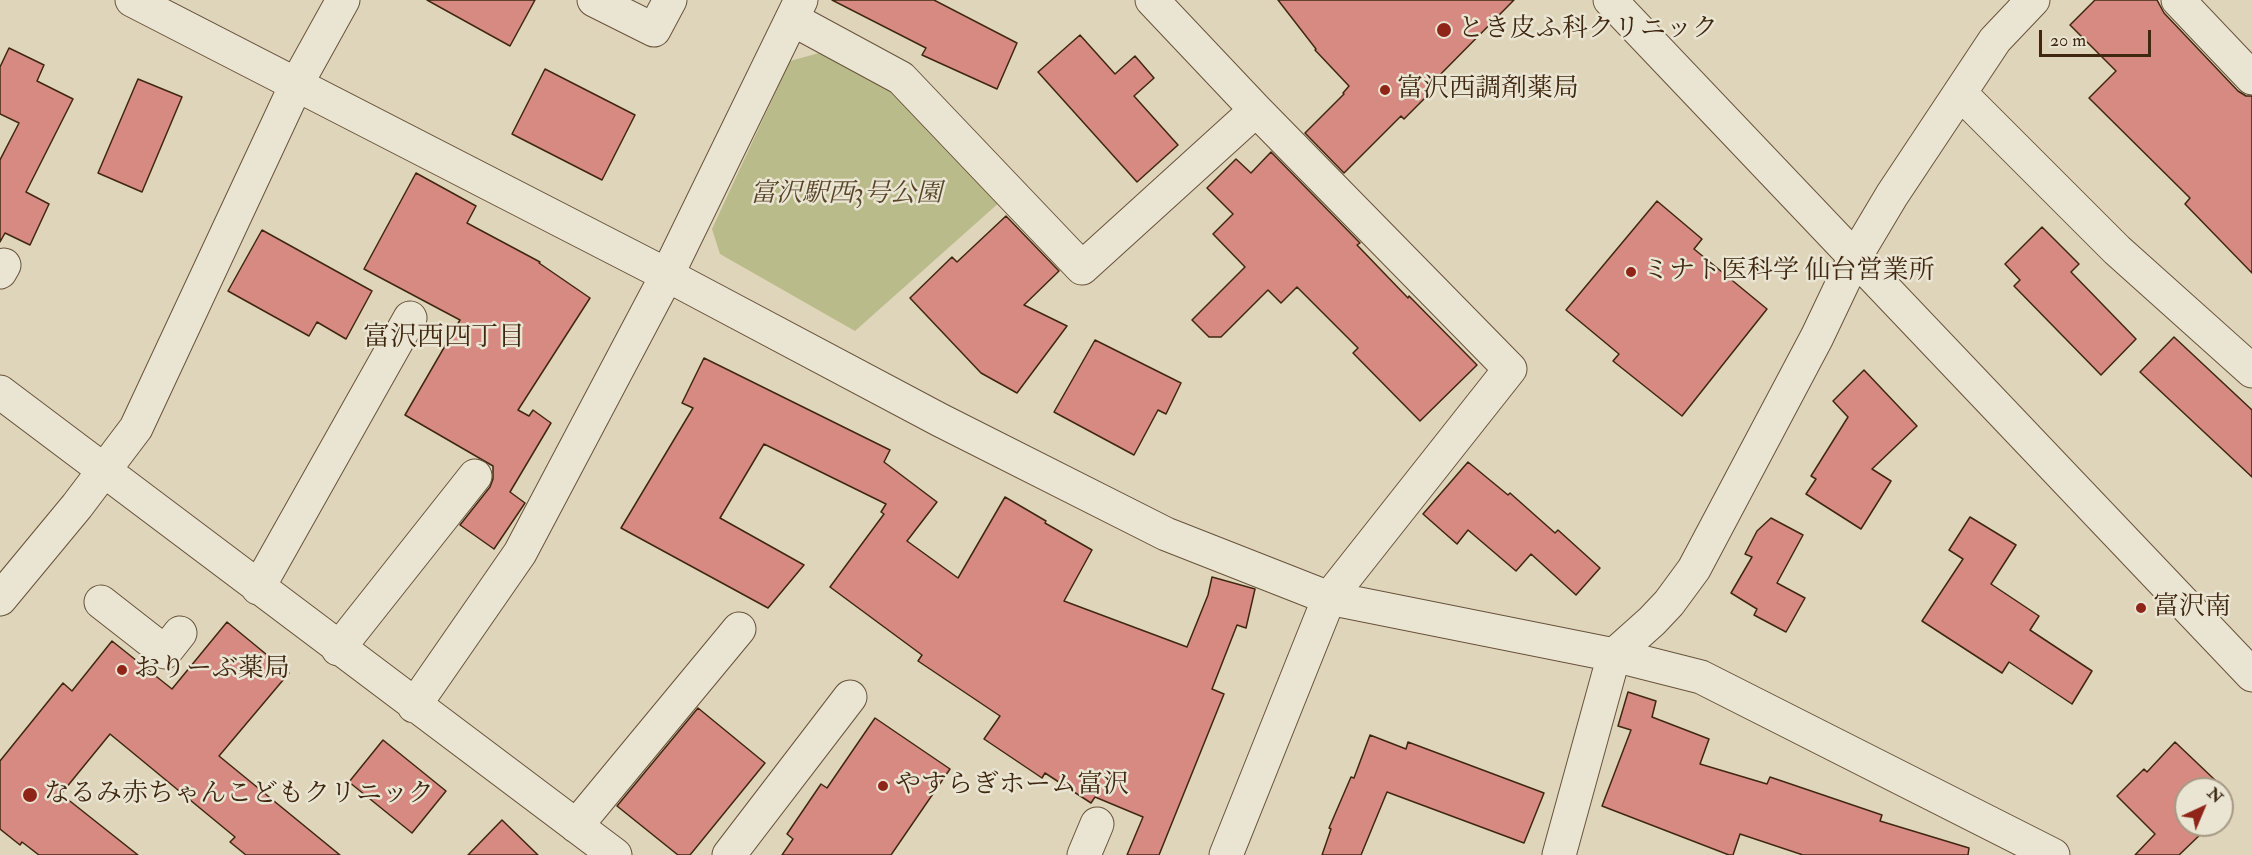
<!DOCTYPE html>
<meta charset="utf-8">
<style>
body{margin:0}
#map{position:relative;width:2252px;height:855px;overflow:hidden;background:#dfd5ba;font-family:"IM FELL Double Pica",serif}
canvas{display:block}
.north{position:absolute;left:2174px;top:777px;width:60px;height:60px;box-sizing:border-box;background:#eae4d2;border:2px solid #a69984;border-radius:50%;rotate:44deg;font-size:16px;font-weight:700;line-height:24px;text-align:center;color:#402810}
.north::after{content:'';display:block;margin:auto;width:21px;height:27px;background:#8f2418;clip-path:polygon(50% 0,100% 100%,50% 72%,0 100%)}
.scale{position:absolute;left:2039px;top:30px;width:112px;height:27px;box-sizing:border-box;border:3px solid #402810;border-top:0;padding-left:8px;font-size:18px;line-height:21px;white-space:nowrap;color:#402810;-webkit-text-stroke:4px #eae4d2;paint-order:stroke}
</style>
<div id="map">
<canvas width="2252" height="855"></canvas>
<div class="north">N</div>
<div class="scale">20 m</div>
</div>
<script>
const ctx = document.querySelector('canvas').getContext('2d');
ctx.lineJoin = 'round';
function fillPath(path, color) { ctx.fillStyle = color; ctx.fill(path, 'evenodd'); }
function strokePath(path, color, width, dash) { ctx.strokeStyle = color; ctx.lineWidth = width; ctx.lineCap = dash ? 'butt' : 'round'; ctx.setLineDash(dash || []); ctx.stroke(path); }
function write(font, color, halo, rows, align = 'center') {
  ctx.font = font + ' "IM FELL Double Pica","Noto Serif JP",serif'; ctx.lineWidth = 5; ctx.setLineDash([]); ctx.textBaseline = 'middle'; ctx.strokeStyle = halo; ctx.fillStyle = color; for (const [text, x, y, turn = 0] of rows) {
    ctx.save(); ctx.translate(x, y); ctx.rotate((+turn || 0) * Math.PI / 180); ctx.textAlign = isNaN(turn) ? turn : align; if (halo) ctx.strokeText(text, 0, 0); ctx.fillText(text, 0, 0); ctx.restore();
  }
}
fillPath(new Path2D(`
 M 819,53 L 899,95 L 1001,201 L 855,331 L 720,254 L 712,229 L 790,61 Z`), '#babb8a');
const building = new Path2D(`
 M 427,0 L 535,0 L 510,46 Z
 M 832,0 L 934,0 L 1017,43 L 997,89 L 922,55 L 926,48 Z
 M 1278,0 L 1514,0 L 1425,90 L 1429,94 L 1404,119 L 1401,116 L 1344,173 L 1305,133 L 1344,94 L 1343,93 L 1349,86 L 1315,50 L 1316,49 Z
 M 2095,0 L 2157,0 L 2164,13 L 2238,91 L 2246,96 L 2252,96 L 2252,273 L 2185,204 L 2190,198 L 2089,98 L 2116,71 L 2070,25 Z
 M 1080,35 L 1115,74 L 1135,56 L 1154,78 L 1134,96 L 1178,145 L 1137,182 L 1038,72 Z
 M 9,48 L 44,65 L 37,81 L 73,99 L 26,192 L 49,204 L 30,245 L 5,233 L 0,242 L 0,160 L 19,123 L 0,114 L 0,67 Z
 M 545,69 L 635,115 L 602,180 L 512,134 Z
 M 138,79 L 182,97 L 142,192 L 98,173 Z
 M 1271,152 L 1360,243 L 1357,245 L 1408,298 L 1409,296 L 1477,365 L 1420,421 L 1353,353 L 1358,348 L 1297,287 L 1281,303 L 1268,290 L 1221,337 L 1209,337 L 1192,320 L 1245,267 L 1213,234 L 1233,214 L 1207,188 L 1236,159 L 1251,173 Z
 M 416,173 L 476,206 L 467,223 L 540,262 L 539,263 L 590,298 L 518,410 L 529,416 L 533,410 L 551,423 L 510,492 L 525,503 L 494,549 L 460,525 L 490,487 L 493,479 L 493,466 L 405,415 L 460,320 L 364,269 Z
 M 1657,201 L 1702,239 L 1694,249 L 1767,309 L 1682,416 L 1613,361 L 1619,354 L 1566,310 Z
 M 1006,216 L 1059,271 L 1024,305 L 1067,326 L 1017,393 L 981,373 L 910,298 L 952,257 L 957,262 Z
 M 2042,227 L 2079,264 L 2071,272 L 2136,339 L 2101,375 L 2014,286 L 2020,280 L 2005,264 Z
 M 262,230 L 372,291 L 346,339 L 317,322 L 309,336 L 228,291 Z
 M 2174,337 L 2252,410 L 2252,477 L 2140,372 Z
 M 1095,340 L 1181,383 L 1166,414 L 1158,410 L 1134,455 L 1054,412 Z
 M 704,358 L 890,450 L 884,462 L 937,502 L 907,541 L 958,578 L 1005,497 L 1046,521 L 1045,523 L 1092,550 L 1064,601 L 1187,647 L 1208,595 L 1212,577 L 1255,589 L 1246,628 L 1237,625 L 1212,689 L 1224,694 L 1159,855 L 1127,855 L 1143,817 L 1095,797 L 1091,803 L 1045,773 L 1042,778 L 984,739 L 1000,716 L 918,661 L 922,655 L 830,587 L 884,514 L 881,512 L 886,504 L 764,444 L 720,518 L 804,565 L 768,608 L 621,528 L 693,408 L 682,403 Z
 M 1864,370 L 1917,426 L 1872,469 L 1891,481 L 1861,529 L 1806,494 L 1816,479 L 1811,476 L 1848,417 L 1833,401 Z
 M 1468,462 L 1508,495 L 1510,493 L 1555,533 L 1558,530 L 1600,568 L 1576,595 L 1531,554 L 1516,571 L 1468,530 L 1457,544 L 1423,514 Z
 M 1970,517 L 2016,545 L 1991,584 L 2039,616 L 2030,630 L 2092,671 L 2072,704 L 2009,662 L 2002,673 L 1922,621 L 1963,559 L 1949,550 Z
 M 1771,518 L 1803,535 L 1777,583 L 1805,598 L 1786,632 L 1754,615 L 1757,609 L 1731,593 L 1752,557 L 1745,554 L 1757,531 Z
 M 227,622 L 289,673 L 219,756 L 340,855 L 246,855 L 230,842 L 235,837 L 110,734 L 61,794 L 138,855 L 39,855 L 22,842 L 20,845 L 0,829 L 0,761 L 63,683 L 72,691 L 112,641 L 172,689 Z
 M 1628,692 L 1656,701 L 1652,717 L 1709,739 L 1700,764 L 1767,784 L 1770,777 L 1882,815 L 1880,821 L 1969,848 L 1968,855 L 1803,855 L 1740,834 L 1733,855 L 1729,855 L 1602,806 L 1631,730 L 1618,726 Z
 M 698,708 L 765,763 L 690,855 L 678,855 L 617,806 Z
 M 875,718 L 950,769 L 891,855 L 782,855 L 793,839 L 787,834 L 821,784 L 827,788 Z
 M 1370,735 L 1406,749 L 1408,742 L 1544,793 L 1524,843 L 1387,792 L 1361,855 L 1322,855 L 1331,829 L 1329,828 L 1351,777 L 1354,778 Z
 M 383,740 L 446,791 L 412,833 L 349,782 Z
 M 2175,742 L 2215,780 L 2207,789 L 2186,789 L 2186,825 L 2200,825 L 2205,830 L 2179,855 L 2135,855 L 2155,834 L 2117,796 L 2144,769 L 2147,772 Z
 M 502,820 L 538,855 L 468,855 Z`);
fillPath(building, '#d78a82');
strokePath(building, '#402810', 1.5);
const minor = new Path2D(`
 M 132,0 L 667,275 L 940,420 L 1166,534 L 1329,598 L 1614,655 L 1701,677 L 2053,855
 M 594,0 L 654,30 L 670,0
 M 1152,0 L 1256,110 L 1510,369 L 1329,598 L 1226,855
 M 1610,0 L 2252,675
 M 2178,0 L 2252,78
 M 792,19 L 901,78 L 1082,268 L 1256,110
 M 1961,94 L 2117,250 L 2252,371
 M 0,272 L 4,265
 M 0,392 L 615,855
 M 258,588 L 410,318
 M 0,599 L 77,506 L 136,428 L 297,83 L 343,0
 M 101,602 L 165,652 L 180,633
 M 338,649 L 475,476
 M 414,706 L 520,553 L 667,275 L 801,0
 M 576,826 L 739,629
 M 729,855 L 850,697
 M 1084,855 L 1097,824
 M 1559,855 L 1614,655 L 1652,621 L 1669,603 L 1694,569 L 1817,337 L 1855,257 L 1892,195 L 1995,40 L 2033,0`);
strokePath(minor, '#68533a', 35);
strokePath(minor, '#eae4d2', 33);
for (const [x, y, r, color] of [
 [1444,30,8,"#8f2418"],
 [1385,90,6,"#8f2418"],
 [1631,272,6,"#8f2418"],
 [2141,608,6,"#8f2418"],
 [122,670,6,"#8f2418"],
 [883,786,6,"#8f2418"],
 [30,795,8,"#8f2418"]
]) { const dot = new Path2D(); dot.arc(x, y, r, 0, 2 * Math.PI); ctx.fillStyle = color; ctx.fill(dot); strokePath(dot, '#eae4d2', 2); }
write('26px', '#402810', '#eae4d2', [
 ["とき皮ふ科クリニック",1458,30],
 ["富沢西調剤薬局",1397,90],
 ["ミナト医科学 仙台営業所",1643,272],
 ["富沢南",2153,608],
 ["おりーぶ薬局",134,670],
 ["やすらぎホーム富沢",895,786],
 ["なるみ赤ちゃんこどもクリニック",44,795]
], 'left');
write('italic 26px', '#584528', '#eae4d2', [
 ["富沢駅西3号公園",846,195]
]);
write('27px', '#402810', '#eae4d2', [
 ["富沢西四丁目",444,339]
]);
</script>
